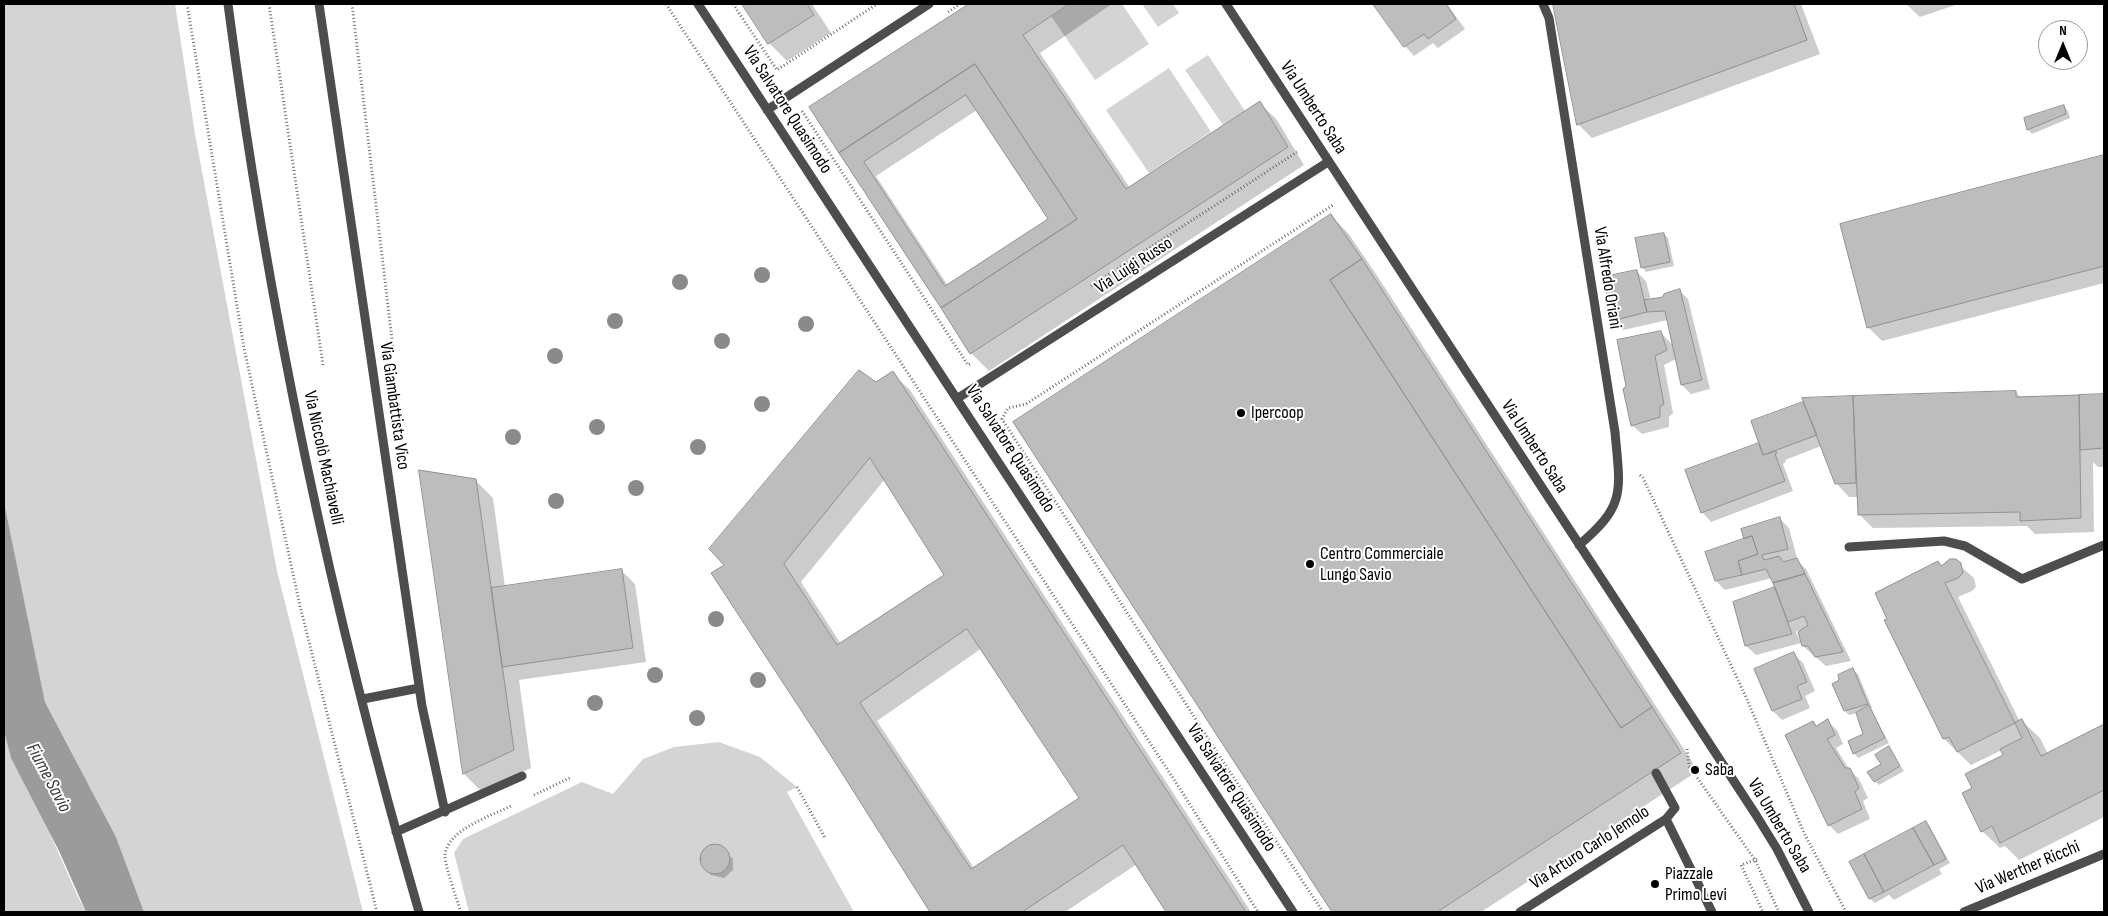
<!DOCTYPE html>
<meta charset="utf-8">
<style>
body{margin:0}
#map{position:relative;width:2108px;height:916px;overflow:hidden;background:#fff;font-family:"Sofia Sans Condensed",sans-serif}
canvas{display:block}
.frame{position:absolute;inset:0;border:5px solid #000;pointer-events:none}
.north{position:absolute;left:2038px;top:20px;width:50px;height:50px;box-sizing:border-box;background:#fff;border:1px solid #999;border-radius:50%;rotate:0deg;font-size:14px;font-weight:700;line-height:20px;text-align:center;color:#000}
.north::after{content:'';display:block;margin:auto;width:18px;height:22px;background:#000;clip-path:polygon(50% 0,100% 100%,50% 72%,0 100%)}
</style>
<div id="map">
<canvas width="2108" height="916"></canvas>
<div class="frame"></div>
<div class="north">N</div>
</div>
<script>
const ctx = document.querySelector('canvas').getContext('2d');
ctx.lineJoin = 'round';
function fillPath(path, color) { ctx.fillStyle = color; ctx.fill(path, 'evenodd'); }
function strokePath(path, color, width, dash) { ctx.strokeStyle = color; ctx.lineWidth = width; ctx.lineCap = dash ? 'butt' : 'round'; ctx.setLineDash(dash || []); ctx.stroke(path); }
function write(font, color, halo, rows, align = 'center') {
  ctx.font = font + ' "Sofia Sans Condensed",sans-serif'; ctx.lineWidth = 4; ctx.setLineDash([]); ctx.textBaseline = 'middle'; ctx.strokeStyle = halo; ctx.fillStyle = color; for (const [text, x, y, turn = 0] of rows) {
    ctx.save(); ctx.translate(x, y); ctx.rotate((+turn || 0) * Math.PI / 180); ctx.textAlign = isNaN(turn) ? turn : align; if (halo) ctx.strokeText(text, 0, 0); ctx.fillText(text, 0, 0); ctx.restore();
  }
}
fillPath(new Path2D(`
 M 4,4 L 175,4 L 195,134 L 277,571 L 363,912 L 144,912 L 116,837 L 45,702 L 4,502 Z
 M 1069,4 L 1122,4 L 1149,44 L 1095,80 L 1051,16 Z
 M 1142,4 L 1173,4 L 1179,13 L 1158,27 Z
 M 1208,55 L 1245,111 L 1223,125 L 1185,70 Z
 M 1169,68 L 1211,132 L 1149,173 L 1106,110 Z
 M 4,730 L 78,897 L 86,912 L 4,912 Z
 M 719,742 L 760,757 L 797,787 L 787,792 L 854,912 L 469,912 L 454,853 L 463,839 L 582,782 L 613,794 L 643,759 L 674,747 Z`), '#d4d4d4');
fillPath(new Path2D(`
 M 4,502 L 45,702 L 116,837 L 144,912 L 86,912 L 59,851 L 11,758 L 4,730 Z`), '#9b9b9b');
fillPath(new Path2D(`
 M 743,4 L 812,4 L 831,33 L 787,61 L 769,43 Z
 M 971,4 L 1112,4 L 1040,53 L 1130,188 L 1260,103 L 1277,120 L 1304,165 L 989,371 L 971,353 L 811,107 ZM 977,110 L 1049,219 L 948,286 L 876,176 Z
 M 1375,4 L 1447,4 L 1465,29 L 1438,48 L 1433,43 L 1414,56 L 1405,46 Z
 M 1554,4 L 1801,4 L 1820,54 L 1592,138 L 1579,125 Z
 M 1906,4 L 1958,4 L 1920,17 Z
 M 2064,106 L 2068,111 L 2070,118 L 2032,134 L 2028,130 L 2026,119 Z
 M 2104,157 L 2104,283 L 1882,341 L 1869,328 L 1842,225 Z
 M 1331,216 L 1348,233 L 1378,277 L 1698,771 L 1481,912 L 1333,912 L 1014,422 Z
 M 1664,234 L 1668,238 L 1674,266 L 1646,272 L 1642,267 Z
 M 1636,271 L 1646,281 L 1651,300 L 1664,298 L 1679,290 L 1688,299 L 1710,389 L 1691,394 L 1682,385 L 1676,359 L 1664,365 L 1673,413 L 1669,417 L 1669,427 L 1642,434 L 1632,425 L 1627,387 L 1661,333 L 1673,345 L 1668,320 L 1623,330 L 1613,321 L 1605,278 Z
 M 892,373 L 910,390 L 1251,912 L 1168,912 L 1137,864 L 1065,912 L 931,912 L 903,869 L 726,565 L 876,384 ZM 885,479 L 946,575 L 841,644 L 801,582 ZM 982,648 L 1081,798 L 974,868 L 877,721 Z
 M 2016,392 L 2022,399 L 2104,396 L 2104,467 L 2098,467 L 2093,462 L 2094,532 L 2035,534 L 2027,526 L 1873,528 L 1859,514 L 1858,497 L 1849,497 L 1836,483 L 1821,446 L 1785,460 L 1786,462 L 1783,464 L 1793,491 L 1711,522 L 1702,512 L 1760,443 L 1802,403 L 1807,408 L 1804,399 Z
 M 421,472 L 475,480 L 493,498 L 505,587 L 621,570 L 635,584 L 646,662 L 519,680 L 531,768 L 481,791 L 464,774 Z
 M 1780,519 L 1789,528 L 1797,558 L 1795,559 L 1806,569 L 1851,661 L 1826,666 L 1803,646 L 1799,630 L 1796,632 L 1801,643 L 1756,655 L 1746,646 L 1735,603 L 1777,588 L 1772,578 L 1725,590 L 1716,581 L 1745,540 Z
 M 1953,560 L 1974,578 L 1976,587 L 1972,591 L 1958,597 L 2020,722 L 2022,721 L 2040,738 L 2048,754 L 2104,725 L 2104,817 L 2019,860 L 2005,846 L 2000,848 L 1982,831 L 1974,789 L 2005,756 L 2002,750 L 1971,765 L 1944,739 L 1885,621 L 1889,619 L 1938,562 L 1942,566 L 1947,561 Z
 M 1794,654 L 1803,663 L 1815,691 L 1805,696 L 1810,708 L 1782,720 L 1773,711 L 1756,670 Z
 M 1853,670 L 1858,674 L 1872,708 L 1870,708 L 1889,743 L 1858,758 L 1854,753 L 1865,735 L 1857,713 L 1849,715 L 1845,711 Z
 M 1827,721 L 1837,730 L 1843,744 L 1836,748 L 1849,769 L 1859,779 L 1868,798 L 1863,801 L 1870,819 L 1838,834 L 1829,825 L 1813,722 L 1817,726 Z
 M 1888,748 L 1904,771 L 1879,785 L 1875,781 Z
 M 1926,822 L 1930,827 L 1950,863 L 1939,869 L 1942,874 L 1894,900 L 1889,895 L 1875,903 L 1870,899 L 1851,862 Z
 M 711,846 L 719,846 L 733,859 L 733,870 L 724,878 L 711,875 L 701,863 L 704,850 Z`), '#0003');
const building = new Path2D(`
 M 742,4 L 807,4 L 814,15 L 768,44 Z
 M 969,4 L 1069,4 L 1023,35 L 1126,189 L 1260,101 L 1288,147 L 970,354 L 941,308 L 1077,219 L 975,64 L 839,153 L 809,107 Z
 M 1373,4 L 1446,4 L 1456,19 L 1428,39 L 1424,34 L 1404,47 Z
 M 1553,4 L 1794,4 L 1807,40 L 1577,125 Z
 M 975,64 L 1077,219 L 941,308 L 839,153 ZM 966,95 L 1048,219 L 945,286 L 864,162 Z
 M 2064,105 L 2066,114 L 2027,130 L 2024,118 Z
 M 2104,155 L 2104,266 L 1867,328 L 1840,224 Z
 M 1331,214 L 1362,259 L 1330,280 L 1621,728 L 1652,707 L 1681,753 L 1437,912 L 1332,912 L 1013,422 Z
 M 1664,233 L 1670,262 L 1641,268 L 1635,238 Z
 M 1362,259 L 1652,707 L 1621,728 L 1330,280 Z
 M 1637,270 L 1647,312 L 1612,321 L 1603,277 Z
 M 1680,289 L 1702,380 L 1681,385 L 1665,311 L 1647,312 L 1644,300 L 1663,297 L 1664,294 Z
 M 1661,331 L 1667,350 L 1655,356 L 1664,404 L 1660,407 L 1660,417 L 1631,426 L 1623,389 L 1626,386 L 1617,340 Z
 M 859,370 L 876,382 L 893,371 L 1246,912 L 1166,912 L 1123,845 L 1022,912 L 930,912 L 833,759 L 711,573 L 724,565 L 709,549 ZM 870,458 L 944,575 L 837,645 L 784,564 ZM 967,629 L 1079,798 L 971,869 L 860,703 Z
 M 2016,391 L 2016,397 L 2079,395 L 2081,518 L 2020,521 L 2020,512 L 1858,515 L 1853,396 Z
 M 2104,394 L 2104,448 L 2080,450 L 2079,395 Z
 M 1853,396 L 1856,483 L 1835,484 L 1802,398 Z
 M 1803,402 L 1817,435 L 1763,455 L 1751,421 Z
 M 1759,443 L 1763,455 L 1776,451 L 1777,453 L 1775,454 L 1785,481 L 1701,513 L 1685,470 Z
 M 419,470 L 476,479 L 514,750 L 463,774 Z
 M 1780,517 L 1788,549 L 1762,555 L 1764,560 L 1779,556 L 1783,562 L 1797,558 L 1805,574 L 1773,583 L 1766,569 L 1742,575 L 1738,561 L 1758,554 L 1752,536 L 1744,539 L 1741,529 Z
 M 1752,536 L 1758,554 L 1738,561 L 1742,575 L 1715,581 L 1705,552 Z
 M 1950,559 L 1956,559 L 1961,563 L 1963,573 L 1958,578 L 1945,583 L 2015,723 L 1957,752 L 1949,737 L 1943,739 L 1884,620 L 1887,619 L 1875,593 L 1938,561 L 1941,566 Z
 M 622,569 L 633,648 L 502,667 L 491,588 Z
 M 1805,574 L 1843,652 L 1815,657 L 1808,646 L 1802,646 L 1798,632 L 1808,625 L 1804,616 L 1788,622 L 1773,583 Z
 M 1775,587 L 1792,634 L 1745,646 L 1733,602 Z
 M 1794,652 L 1807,682 L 1797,686 L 1802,699 L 1772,711 L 1754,669 Z
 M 1853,668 L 1868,704 L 1844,711 L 1832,684 L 1839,680 L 1838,675 Z
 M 1869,705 L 1885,738 L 1853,754 L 1848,741 L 1863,734 L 1856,713 Z
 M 1828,719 L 1835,735 L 1827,739 L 1845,768 L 1850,768 L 1859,788 L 1855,792 L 1862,809 L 1828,826 L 1785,735 L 1813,721 L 1816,726 Z
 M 2022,719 L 2041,756 L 2104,724 L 2104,790 L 2000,843 L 1992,826 L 1981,832 L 1962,793 L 1972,788 L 1965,774 L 2003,755 L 2000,749 L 2022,738 L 2015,723 Z
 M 1889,746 L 1900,766 L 1874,782 L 1867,772 L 1881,764 L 1875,755 Z
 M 1926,821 L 1946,859 L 1934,865 L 1913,828 Z
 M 1913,828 L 1934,865 L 1884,892 L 1864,854 Z
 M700 859a15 15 0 1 1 30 0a15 15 0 1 1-30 0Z
 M 1864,854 L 1884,892 L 1869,899 L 1849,862 Z`);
fillPath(building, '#bdbdbd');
strokePath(building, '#919191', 1);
strokePath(new Path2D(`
 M 187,4 L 244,348 L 300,606 L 377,912
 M 269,4 L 323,365
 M 352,4 L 393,348
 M 666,4 L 1175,781 L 1258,912
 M 733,4 L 777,70 L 877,4
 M 948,12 L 960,4
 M 802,111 L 968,365 L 970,364
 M 1091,286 L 1297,152
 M 1640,475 L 1643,478 L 1746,697 L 1804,833 L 1846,912
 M 1687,749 L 1689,766 L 1755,860 L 1741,865 L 1763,912
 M 797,787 L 825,838
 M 534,795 L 572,777
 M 1757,859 L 1755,860 L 1779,912
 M 461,912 C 457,900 445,866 445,856 C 446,830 491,816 511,806
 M 1323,912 L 1224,763 L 1002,419 L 1008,408 L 1026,404 L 1333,205`), '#6f6f6f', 3, [1, 2.5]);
strokePath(new Path2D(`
 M 228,4 C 268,311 333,615 419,912
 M 319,4 L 422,706 L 445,812
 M 698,4 L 1293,912
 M 1226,4 L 1756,815 L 1777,849 L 1809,912
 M 1543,4 L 1549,18 L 1615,432 C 1620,490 1627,505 1579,545
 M 767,110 L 929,4
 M 958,398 L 1328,162
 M 1849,547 L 1944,541 L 1965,546 L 2022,579 L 2104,545
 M 363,699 L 419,688
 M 1656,773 L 1675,808 L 1666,819
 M 396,832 L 522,776
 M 1520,912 L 1666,819 L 1712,912
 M 1964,912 L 2104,854`), '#4d4d4d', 9);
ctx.fillStyle = '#8a8a8a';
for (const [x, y] of [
 [762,275],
 [680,282],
 [615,321],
 [806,324],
 [722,341],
 [555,356],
 [762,404],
 [597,427],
 [513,437],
 [698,447],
 [636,488],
 [556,501],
 [716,619],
 [655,675],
 [758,680],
 [595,703],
 [697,718]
]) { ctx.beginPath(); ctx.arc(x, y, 8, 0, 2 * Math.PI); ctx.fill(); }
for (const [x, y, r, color] of [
 [1241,413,5,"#000"],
 [1310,564,5,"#000"],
 [1695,770,5,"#000"],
 [1655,884,5,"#000"]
]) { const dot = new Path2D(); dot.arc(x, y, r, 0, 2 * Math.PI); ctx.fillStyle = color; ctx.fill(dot); strokePath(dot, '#fff', 2); }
write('18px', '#000', '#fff', [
 ["Via Umberto Saba",1313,108,57],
 ["Via Salvatore Quasimodo",787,110,57],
 ["Via Luigi Russo",1134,266,-33],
 ["Via Alfredo Oriani",1607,278,81],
 ["Via Giambattista Vico",394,406,82],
 ["Via Umberto Saba",1534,447,57],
 ["Via Salvatore Quasimodo",1010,449,57],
 ["Via Niccolò Machiavelli",323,458,78],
 ["Via Salvatore Quasimodo",1231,788,57],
 ["Via Umberto Saba",1779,826,59],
 ["Via Arturo Carlo Jemolo",1590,848,-33],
 ["Via Werther Ricchi",2028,868,-23]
]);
write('18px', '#000', '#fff', [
 ["Ipercoop",1251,413],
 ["Centro Commerciale",1320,554],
 ["Lungo Savio",1320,575],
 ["Saba",1705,770],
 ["Piazzale",1665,874],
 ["Primo Levi",1665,895]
], 'left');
write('italic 19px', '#3c3c3c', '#fff', [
 ["Fiume Savio",48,778,62]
]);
</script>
